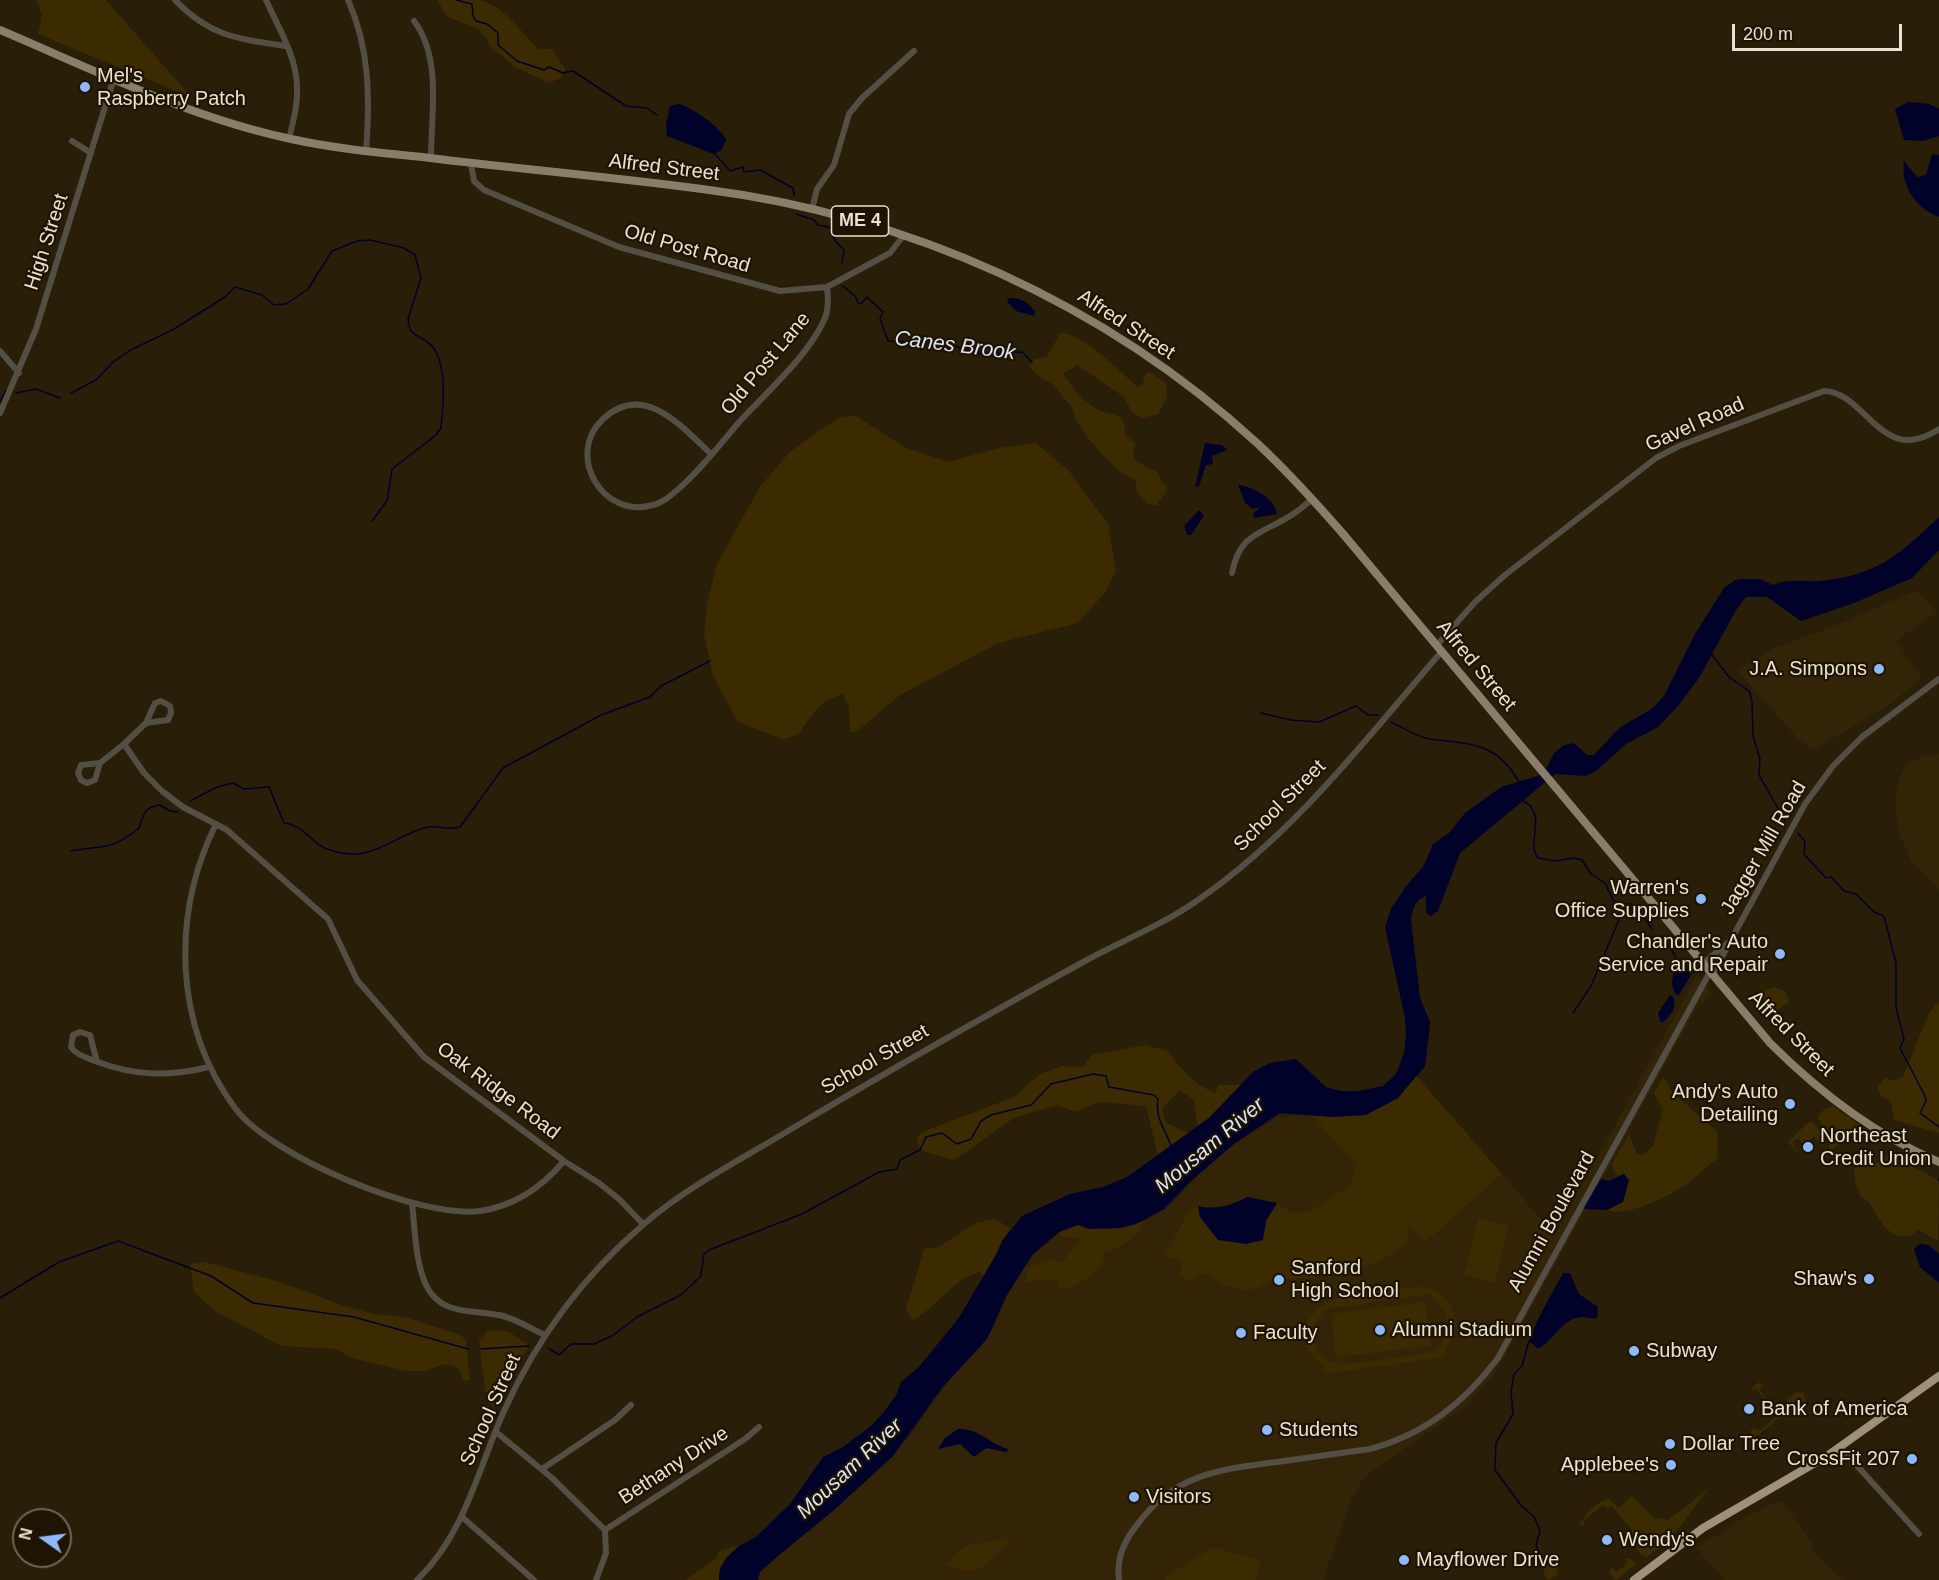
<!DOCTYPE html>
<style>
body{margin:0}
#map{position:relative;width:1939px;height:1580px;overflow:hidden;background:#291e08;font-family:Helvetica,sans-serif}
canvas{display:block}
.north{position:absolute;left:12px;top:1508px;width:60px;height:60px;box-sizing:border-box;background:#1f1401;border:2px solid #6f6655;border-radius:50%;rotate:284deg;font-size:16px;font-weight:700;line-height:24px;text-align:center;color:#e8e1d4}
.north::after{content:'';display:block;margin:auto;width:21px;height:27px;background:#8eb9fc;clip-path:polygon(50% 0,100% 100%,50% 72%,0 100%)}
.scale{position:absolute;left:1732px;top:24px;width:170px;height:27px;box-sizing:border-box;border:3px solid #e8e1d4;border-top:0;padding-left:8px;font-size:18px;line-height:21px;white-space:nowrap;color:#e8e1d4;-webkit-text-stroke:4px #1f1401;paint-order:stroke}
</style>
<div id="map">
<canvas width="1939" height="1580"></canvas>
<div class="north">N</div>
<div class="scale">200 m</div>
</div>
<script>
const ctx = document.querySelector('canvas').getContext('2d');
ctx.lineJoin = 'round';
function fillPath(path, color) { ctx.fillStyle = color; ctx.fill(path, 'evenodd'); }
function strokePath(path, color, width, dash) { ctx.strokeStyle = color; ctx.lineWidth = width; ctx.lineCap = dash ? 'butt' : 'round'; ctx.setLineDash(dash || []); ctx.stroke(path); }
function write(font, color, halo, rows, align = 'center') {
  ctx.font = font + ' Helvetica,sans-serif'; ctx.lineWidth = 4.5; ctx.setLineDash([]); ctx.textBaseline = 'middle'; ctx.strokeStyle = halo; ctx.fillStyle = color; for (const [text, x, y, turn = 0] of rows) {
    ctx.save(); ctx.translate(x, y); ctx.rotate((+turn || 0) * Math.PI / 180); ctx.textAlign = isNaN(turn) ? turn : align; if (halo) ctx.strokeText(text, 0, 0); ctx.fillText(text, 0, 0); ctx.restore();
  }
}
fillPath(new Path2D(`
 M 1917,590 L 1937,612 L 1896,641 L 1922,678 L 1889,705 L 1819,747 L 1811,748 L 1800,741 L 1737,671 L 1774,648 L 1839,624 Z
 M 1939,754 L 1939,889 L 1910,860 L 1898,829 L 1895,800 L 1899,778 L 1906,765 L 1918,758 Z
 M 1697,975 L 1711,993 L 1705,1003 L 1700,1001 L 1496,1372 L 1464,1408 L 1373,1470 L 1361,1482 L 1351,1500 L 1323,1580 L 757,1580 L 761,1571 L 846,1499 L 909,1438 L 947,1383 L 994,1328 L 1009,1288 L 1033,1255 L 1059,1233 L 1072,1226 L 1142,1222 L 1151,1218 L 1167,1208 L 1200,1173 L 1232,1146 L 1278,1117 L 1312,1115 L 1424,1241 L 1502,1174 L 1555,1235 Z
 M 1781,1500 L 1811,1541 L 1814,1553 L 1843,1580 L 1725,1580 L 1696,1548 L 1748,1515 Z`), '#332407');
fillPath(new Path2D(`
 M 37,0 L 106,0 L 191,97 L 38,34 L 42,15 Z
 M 437,0 C 450,0 468,0 480,0 C 505,7 521,32 538,49 L 552,49 L 565,69 L 561,78 L 549,83 L 515,67 L 489,45 L 486,37 L 476,28 L 448,17 Z
 M 1060,333 C 1082,332 1120,371 1137,387 L 1142,386 L 1146,372 L 1152,373 L 1166,384 L 1167,396 L 1158,414 L 1142,418 L 1132,412 L 1124,397 L 1077,365 L 1063,374 C 1072,388 1085,404 1101,411 C 1106,414 1114,413 1119,417 C 1125,422 1125,428 1125,435 L 1135,443 L 1133,458 L 1144,466 L 1158,472 L 1162,484 L 1166,486 L 1167,492 L 1156,505 L 1149,505 L 1137,493 L 1135,479 C 1119,477 1089,440 1079,425 C 1075,420 1075,413 1072,408 C 1068,402 1062,395 1057,389 C 1048,379 1036,377 1029,366 L 1033,360 L 1047,357 Z
 M 856,416 L 904,447 L 948,462 L 999,448 L 1036,443 L 1069,471 L 1108,524 L 1116,571 L 1104,594 L 1078,623 L 998,643 L 900,695 L 856,732 L 850,731 L 849,708 L 843,694 C 820,700 811,716 798,735 L 782,739 L 738,722 L 713,676 L 704,635 L 707,604 L 717,564 L 761,485 L 790,452 L 817,432 L 840,417 Z
 M 1773,987 L 1785,991 L 1789,1001 L 1772,1015 L 1764,1016 L 1754,1006 L 1762,992 Z
 M 1939,1001 L 1939,1133 L 1894,1120 L 1891,1102 L 1881,1095 L 1877,1087 L 1885,1078 L 1895,1081 L 1903,1077 L 1929,1013 Z
 M 1145,1045 L 1168,1051 C 1180,1068 1194,1085 1215,1093 L 1218,1085 L 1241,1085 L 1209,1118 L 1197,1126 L 1194,1100 L 1180,1090 L 1162,1109 L 1165,1122 L 1188,1133 L 1158,1156 L 1146,1106 L 1098,1102 L 1076,1112 L 1057,1105 L 1014,1118 L 954,1160 L 920,1150 L 917,1137 L 925,1131 L 1014,1097 L 1040,1074 L 1062,1066 L 1083,1067 L 1092,1055 Z
 M 1413,1072 L 1502,1174 L 1425,1242 L 1409,1225 L 1406,1245 L 1376,1263 L 1314,1278 L 1273,1279 L 1259,1288 L 1240,1290 L 1226,1286 L 1203,1273 L 1190,1281 L 1179,1274 L 1183,1262 L 1177,1258 L 1164,1257 L 1189,1211 L 1198,1206 L 1200,1217 L 1262,1239 L 1266,1221 L 1277,1203 L 1293,1214 L 1312,1210 L 1350,1186 L 1356,1165 L 1293,1094 L 1343,1105 Z
 M 1663,1077 L 1673,1093 L 1717,1131 L 1717,1159 C 1705,1167 1696,1178 1684,1186 C 1667,1197 1625,1218 1607,1210 L 1623,1202 L 1629,1180 L 1624,1174 L 1616,1176 L 1612,1164 L 1629,1134 L 1637,1154 L 1643,1155 L 1653,1146 L 1663,1109 L 1654,1093 Z
 M 1833,1106 L 1861,1126 L 1829,1152 L 1830,1139 L 1818,1117 L 1824,1109 Z
 M 1810,1121 C 1817,1125 1827,1138 1823,1146 L 1814,1136 L 1803,1146 L 1798,1138 L 1792,1142 L 1798,1154 L 1788,1142 Z
 M 1892,1156 L 1939,1180 L 1938,1241 L 1919,1230 L 1909,1236 L 1897,1236 L 1885,1228 L 1868,1201 L 1861,1197 L 1855,1182 L 1854,1170 L 1863,1162 L 1877,1163 Z
 M 1478,1218 L 1509,1226 L 1495,1283 L 1464,1275 Z
 M 995,1219 L 1010,1228 L 984,1276 L 979,1272 C 951,1281 937,1307 913,1320 L 906,1309 L 925,1247 L 937,1248 L 975,1223 Z
 M 1142,1221 C 1141,1240 1117,1247 1102,1254 L 1104,1263 L 1083,1281 L 1066,1290 L 1059,1288 L 1057,1281 L 1043,1279 L 1025,1283 L 1029,1268 L 1049,1259 L 1062,1263 L 1081,1239 L 1064,1237 L 1059,1232 L 1078,1225 C 1095,1232 1125,1230 1142,1221 Z
 M 205,1262 L 280,1282 L 344,1306 L 374,1314 L 405,1317 L 460,1335 L 466,1340 L 470,1380 L 464,1381 L 457,1367 L 444,1364 L 426,1371 L 406,1371 L 352,1358 L 336,1349 L 281,1346 L 215,1311 L 194,1292 L 190,1264 Z
 M 1422,1287 C 1455,1291 1465,1327 1445,1350 L 1446,1357 L 1325,1374 L 1324,1366 C 1313,1360 1305,1348 1305,1336 C 1304,1287 1388,1291 1422,1287 ZM 1431,1294 C 1435,1305 1448,1309 1448,1324 C 1448,1334 1442,1347 1433,1351 C 1424,1355 1347,1365 1337,1363 C 1309,1357 1306,1322 1329,1308 Z
 M 1425,1302 L 1430,1346 L 1336,1357 L 1331,1314 Z
 M 498,1330 L 511,1333 L 529,1346 L 508,1378 L 500,1383 L 493,1408 L 485,1391 L 479,1340 L 488,1331 Z
 M 1759,1382 L 1763,1386 L 1759,1390 L 1777,1409 L 1786,1404 L 1788,1399 L 1796,1392 L 1803,1393 L 1806,1402 L 1800,1411 L 1779,1418 L 1754,1438 L 1750,1431 L 1754,1428 L 1760,1431 L 1778,1415 L 1756,1389 L 1749,1391 Z
 M 1708,1489 L 1671,1539 L 1647,1557 L 1639,1553 L 1630,1536 L 1632,1530 L 1612,1506 L 1607,1508 L 1603,1505 L 1583,1521 L 1586,1526 L 1579,1525 C 1586,1514 1595,1502 1609,1499 L 1618,1508 L 1632,1496 L 1654,1518 L 1668,1520 Z
 M 1006,1539 L 1010,1542 C 987,1562 979,1580 946,1565 C 964,1539 979,1545 1006,1539 Z
 M 739,1546 C 728,1556 718,1565 719,1580 L 685,1580 L 717,1558 L 719,1551 Z
 M 1213,1547 L 1261,1561 L 1255,1580 L 1164,1580 L 1165,1577 Z
 M 1550,1555 L 1560,1559 L 1557,1575 L 1547,1580 L 1542,1567 Z
 M 1626,1558 L 1632,1559 L 1635,1565 L 1616,1580 L 1609,1572 L 1612,1568 L 1617,1572 L 1627,1563 Z`), '#3d2b00');
fillPath(new Path2D(`
 M 1908,102 L 1929,104 L 1939,109 L 1939,136 L 1923,141 L 1904,140 L 1895,109 Z
 M 679,104 C 690,106 723,129 726,140 L 721,150 L 714,154 L 667,136 L 666,125 L 670,106 Z
 M 1932,154 L 1939,155 L 1939,217 C 1916,208 1900,186 1904,161 L 1917,177 L 1926,175 Z
 M 1009,298 C 1021,297 1029,303 1035,312 L 1034,316 L 1016,311 L 1007,302 Z
 M 1205,443 L 1222,445 L 1227,450 L 1212,456 L 1213,464 L 1206,465 L 1199,486 L 1195,487 Z
 M 1238,485 C 1252,486 1276,499 1277,514 L 1254,518 L 1253,514 L 1260,507 L 1253,509 L 1245,503 Z
 M 1199,510 L 1204,516 L 1191,535 L 1187,535 L 1184,526 Z
 M 1939,517 L 1939,550 L 1912,578 L 1854,603 L 1801,621 L 1767,597 L 1746,597 L 1736,610 L 1699,678 L 1678,706 L 1658,727 L 1626,744 L 1596,771 L 1586,776 L 1555,774 L 1460,853 L 1438,911 L 1431,916 L 1426,913 L 1426,896 C 1415,899 1413,910 1411,919 L 1420,998 L 1430,1022 L 1429,1033 L 1425,1066 L 1398,1098 L 1366,1115 L 1332,1117 L 1280,1113 L 1235,1143 L 1191,1181 L 1164,1209 L 1136,1224 L 1121,1228 L 1089,1229 L 1078,1225 L 1059,1232 L 1033,1254 L 1007,1295 L 987,1339 L 942,1388 L 893,1456 L 833,1511 L 779,1555 L 760,1572 L 758,1580 L 719,1580 L 720,1568 L 727,1557 L 739,1546 L 756,1537 L 790,1504 L 823,1457 L 843,1447 L 871,1426 L 883,1413 L 897,1394 L 901,1382 L 918,1368 L 958,1319 L 996,1255 L 1002,1241 L 1022,1216 L 1070,1194 L 1103,1187 L 1127,1177 L 1209,1118 L 1253,1072 L 1270,1063 L 1296,1059 L 1326,1087 L 1341,1091 L 1358,1091 L 1383,1086 L 1396,1074 L 1404,1053 L 1406,1036 L 1405,1018 L 1385,927 L 1391,909 L 1406,886 L 1423,867 L 1433,844 L 1449,833 L 1465,813 L 1501,787 L 1538,776 L 1546,769 L 1554,753 L 1564,745 L 1574,743 L 1587,755 L 1594,755 L 1619,728 L 1653,708 L 1664,696 L 1695,634 L 1724,588 L 1735,580 L 1744,579 L 1760,579 L 1773,585 C 1789,578 1802,582 1819,581 C 1876,576 1899,555 1939,517 Z
 M 1675,955 L 1680,965 L 1686,967 L 1691,975 L 1679,995 L 1675,994 L 1672,984 Z
 M 1670,995 L 1674,998 C 1676,1009 1670,1018 1661,1023 L 1658,1013 Z
 M 1624,1174 L 1629,1180 L 1623,1202 L 1607,1210 L 1585,1209 L 1584,1207 L 1601,1179 L 1609,1181 Z
 M 1247,1197 L 1277,1203 L 1266,1221 L 1263,1240 L 1246,1244 L 1218,1240 L 1200,1217 L 1198,1206 C 1217,1210 1230,1206 1247,1197 Z
 M 1920,1244 L 1929,1245 L 1939,1254 L 1939,1283 L 1920,1267 L 1914,1249 Z
 M 1563,1273 L 1570,1273 L 1579,1294 L 1598,1307 L 1597,1318 C 1592,1319 1587,1317 1582,1317 C 1561,1318 1554,1341 1538,1349 L 1529,1341 L 1538,1319 Z
 M 958,1429 C 980,1428 990,1445 1009,1449 L 1006,1452 L 986,1448 L 974,1457 L 960,1444 L 938,1449 L 945,1438 Z`), '#000229');
strokePath(new Path2D(`
 M 456,0 L 472,4 L 473,16 L 476,21 L 487,24 L 498,33 L 498,45 L 517,61 L 544,70 L 549,67 L 563,73 L 573,71 L 626,106 L 647,108 L 657,115
 M 715,154 L 730,171 L 743,167 L 744,172 L 760,170 L 793,188 L 794,195
 M 796,214 L 814,220 L 818,225 L 834,228 C 831,239 837,243 844,250 L 842,263
 M 843,286 L 855,296 L 858,303 L 861,304 L 867,297 L 883,312 L 880,319 L 888,341 L 944,343 L 982,354 L 1022,352 L 1032,362
 M 16,393 L 36,389 L 60,398
 M 71,393 L 96,380 L 113,362 L 129,351 L 174,329 L 225,297 L 235,287 L 262,295 L 274,305 L 286,304 L 308,289 L 332,251 L 357,241 L 370,240 L 404,248 L 415,255 L 421,278 L 408,319 C 410,340 420,333 431,345 C 448,363 443,406 441,428 L 436,435 L 392,469 L 387,501 L 372,521
 M 0,402 L 6,390
 M 1712,655 L 1729,677 L 1749,691 L 1752,701 L 1753,736 L 1760,759 L 1759,775 L 1785,821
 M 1261,713 L 1291,720 L 1319,722 L 1356,706 L 1368,715 L 1379,715
 M 1391,722 C 1402,727 1416,737 1429,739 C 1469,744 1496,741 1519,782
 M 1520,799 C 1524,803 1528,802 1531,807 C 1543,823 1527,843 1538,858 L 1555,861 L 1574,858 L 1582,860 L 1591,874 L 1606,884 C 1609,897 1618,903 1621,915 L 1591,986 L 1573,1013
 M 190,801 L 217,787 L 233,783 L 244,789 L 269,787 L 284,823 C 306,826 313,845 327,849 C 371,865 389,838 424,828 C 436,824 447,831 460,827 L 503,768 L 601,715 L 650,697 L 661,686 L 710,661
 M 1798,833 L 1805,842 L 1804,854 L 1826,878 L 1831,877 L 1844,891 L 1856,894 L 1874,912 L 1884,916 L 1896,963 L 1896,1008 L 1904,1039 L 1900,1048 L 1925,1096 L 1926,1101 L 1920,1113 L 1939,1127
 M 71,851 C 103,845 111,851 139,828 C 144,814 144,807 160,805 L 170,811 L 178,812
 M 1619,903 L 1635,905 L 1652,929
 M 1664,939 L 1675,955
 M 1938,1180 L 1939,1179
 M 0,1298 L 59,1262 L 118,1241 L 211,1276 L 253,1303 L 354,1317 L 468,1349
 M 1529,1341 L 1522,1366 L 1514,1374 L 1511,1392 L 1513,1414 L 1496,1443 L 1495,1470 L 1520,1504 L 1534,1517 L 1540,1531 L 1536,1545 L 1545,1567
 M 548,1348 L 559,1355 L 571,1344 L 594,1344 L 612,1336 L 637,1317 L 681,1295 L 701,1276 L 704,1254 L 709,1250 L 802,1214 L 879,1172 L 897,1169 L 900,1160 L 920,1150 L 926,1137 L 942,1133 L 957,1144 L 971,1139 L 981,1121 L 991,1115 L 1031,1105 L 1051,1084 L 1093,1074 L 1106,1076 L 1109,1087 L 1154,1095 L 1158,1099 C 1155,1119 1165,1128 1171,1146
 M 481,1349 L 529,1346`), '#000229', 1.5);
strokePath(new Path2D(`
 M 175,0 C 210,37 239,39 286,46
 M 266,0 C 278,27 297,57 297,88 C 298,105 293,122 289,139
 M 348,0 C 370,49 370,99 366,151
 M 414,21 C 442,58 431,114 431,158
 M 72,141 L 91,153
 M 471,163 L 474,181 L 484,190 L 619,247 L 780,291 L 827,287 L 890,253 L 904,235
 M 812,209 L 817,189 L 834,165 L 849,114 L 862,98 L 914,51
 M 0,351 L 19,373
 M 0,413 L 36,329 L 114,78
 M 711,454 C 682,427 644,381 603,419 C 565,454 602,520 653,505 C 662,503 669,497 676,491 C 700,471 720,444 741,420 C 767,392 810,354 825,318 C 829,308 828,298 827,287
 M 1232,573 C 1240,531 1264,534 1293,514 C 1300,510 1306,504 1312,499
 M 1437,645 L 1475,602 L 1505,575 L 1656,458 L 1679,446 L 1824,391 C 1866,392 1882,468 1939,429
 M 124,744 L 144,773 L 162,791 L 183,807 L 227,830 L 328,919 L 357,980 L 424,1057 L 564,1161 L 599,1183 L 619,1199 L 643,1224
 M 100,763 L 95,780 L 87,783 L 81,780 L 78,773 L 81,765 L 100,763 L 124,744 L 146,723 L 155,703 L 161,701 L 170,706 L 171,713 L 168,720 L 146,723
 M 216,824 C 171,915 174,1026 235,1108 C 271,1157 421,1219 480,1211 C 515,1206 542,1187 564,1161
 M 1702,964 L 1729,942
 M 1712,975 L 1805,804 L 1833,766 L 1862,737 L 1939,679
 M 97,1062 L 90,1035 L 80,1032 L 73,1035 L 71,1047 C 76,1055 86,1057 95,1061 C 134,1076 168,1077 209,1067
 M 412,1203 C 415,1229 415,1261 426,1285 C 441,1317 475,1309 503,1316 C 518,1320 532,1329 545,1335
 M 496,1432 L 552,1478 L 605,1530 L 606,1553 L 596,1580
 M 1840,1447 L 1919,1534
 M 542,1469 L 615,1420 L 631,1405
 M 462,1517 L 534,1580
 M 605,1530 L 745,1439 L 759,1427
 M 417,1580 C 465,1534 478,1469 504,1411 C 537,1338 584,1275 644,1224 C 687,1187 740,1160 788,1131 C 886,1072 985,1016 1085,961 C 1123,940 1163,925 1198,900 C 1295,833 1366,739 1442,651
 M 1119,1580 C 1116,1559 1124,1541 1137,1525 C 1175,1472 1224,1469 1284,1461 C 1313,1457 1341,1453 1370,1449 C 1425,1434 1464,1403 1498,1358 L 1710,972`), '#544f45', 6);
strokePath(new Path2D(`
 M 0,30 C 94,70 190,118 291,139 C 337,149 383,153 430,158 C 520,169 611,177 702,189 C 908,215 1105,303 1258,444 C 1289,473 1317,504 1344,535 L 1770,1043 C 1819,1092 1875,1135 1939,1162`), '#897e6a', 8);
strokePath(new Path2D(`
 M 1634,1580 L 1703,1528 L 1827,1456 L 1939,1376`), '#9e9178', 8);
for (const [x, y, r, color] of [
 [85,87,6,"#8eb9fc"],
 [1879,669,6,"#8eb9fc"],
 [1701,899,6,"#8eb9fc"],
 [1780,954,6,"#8eb9fc"],
 [1790,1104,6,"#8eb9fc"],
 [1808,1147,6,"#8eb9fc"],
 [1869,1279,6,"#8eb9fc"],
 [1279,1280,6,"#8eb9fc"],
 [1380,1330,6,"#8eb9fc"],
 [1241,1333,6,"#8eb9fc"],
 [1634,1351,6,"#8eb9fc"],
 [1749,1409,6,"#8eb9fc"],
 [1267,1430,6,"#8eb9fc"],
 [1670,1444,6,"#8eb9fc"],
 [1912,1459,6,"#8eb9fc"],
 [1671,1465,6,"#8eb9fc"],
 [1134,1497,6,"#8eb9fc"],
 [1607,1540,6,"#8eb9fc"],
 [1404,1560,6,"#8eb9fc"]
]) { const dot = new Path2D(); dot.arc(x, y, r, 0, 2 * Math.PI); ctx.fillStyle = color; ctx.fill(dot); strokePath(dot, '#1f1401', 2); }
for (const [x, y, w] of [
 [860,221,57]
]) { const box = new Path2D(); box.roundRect(x - w / 2, y - 15, w, 30, 4.5); ctx.fillStyle = '#1f1401'; ctx.fill(box); strokePath(box, '#e8e1d4', 1.5); }
write('bold 18px', '#e8e1d4', null, [
 ["ME 4",860,221]
]);
write('20px', '#e8e1d4', '#1f1401', [
 ["Mel's",97,76],
 ["Raspberry Patch",97,99],
 ["J.A. Simpons",1867,669,"right"],
 ["Warren's",1689,888,"right"],
 ["Office Supplies",1689,911,"right"],
 ["Chandler's Auto",1768,942,"right"],
 ["Service and Repair",1768,965,"right"],
 ["Andy's Auto",1778,1092,"right"],
 ["Detailing",1778,1115,"right"],
 ["Northeast",1820,1136],
 ["Credit Union",1820,1159],
 ["Sanford",1291,1268],
 ["High School",1291,1291],
 ["Shaw's",1857,1279,"right"],
 ["Alumni Stadium",1392,1330],
 ["Faculty",1253,1333],
 ["Subway",1646,1351],
 ["Bank of America",1761,1409],
 ["Students",1279,1430],
 ["Dollar Tree",1682,1444],
 ["CrossFit 207",1900,1459,"right"],
 ["Applebee's",1659,1465,"right"],
 ["Visitors",1146,1497],
 ["Wendy's",1619,1540],
 ["Mayflower Drive",1416,1560]
], 'left');
write('20px', '#e8e1d4', '#1f1401', [
 ["Alfred Street",664,168,7],
 ["High Street",47,242,-72],
 ["Old Post Road",687,249,16],
 ["Alfred Street",1126,325,33],
 ["Old Post Lane",766,364,-50],
 ["Gavel Road",1695,425,-24],
 ["Alfred Street",1476,666,50],
 ["School Street",1280,806,-45],
 ["Jagger Mill Road",1764,848,-60],
 ["Alfred Street",1791,1034,45],
 ["School Street",875,1060,-30],
 ["Oak Ridge Road",498,1091,37],
 ["Alumni Boulevard",1552,1222,-61],
 ["School Street",491,1410,-66],
 ["Bethany Drive",674,1466,-33]
]);
write('italic 21px', '#dae4f3', '#1f1401', [
 ["Canes Brook",955,346,7],
 ["Mousam River",1210,1146,-40],
 ["Mousam River",850,1469,-43]
]);
</script>
